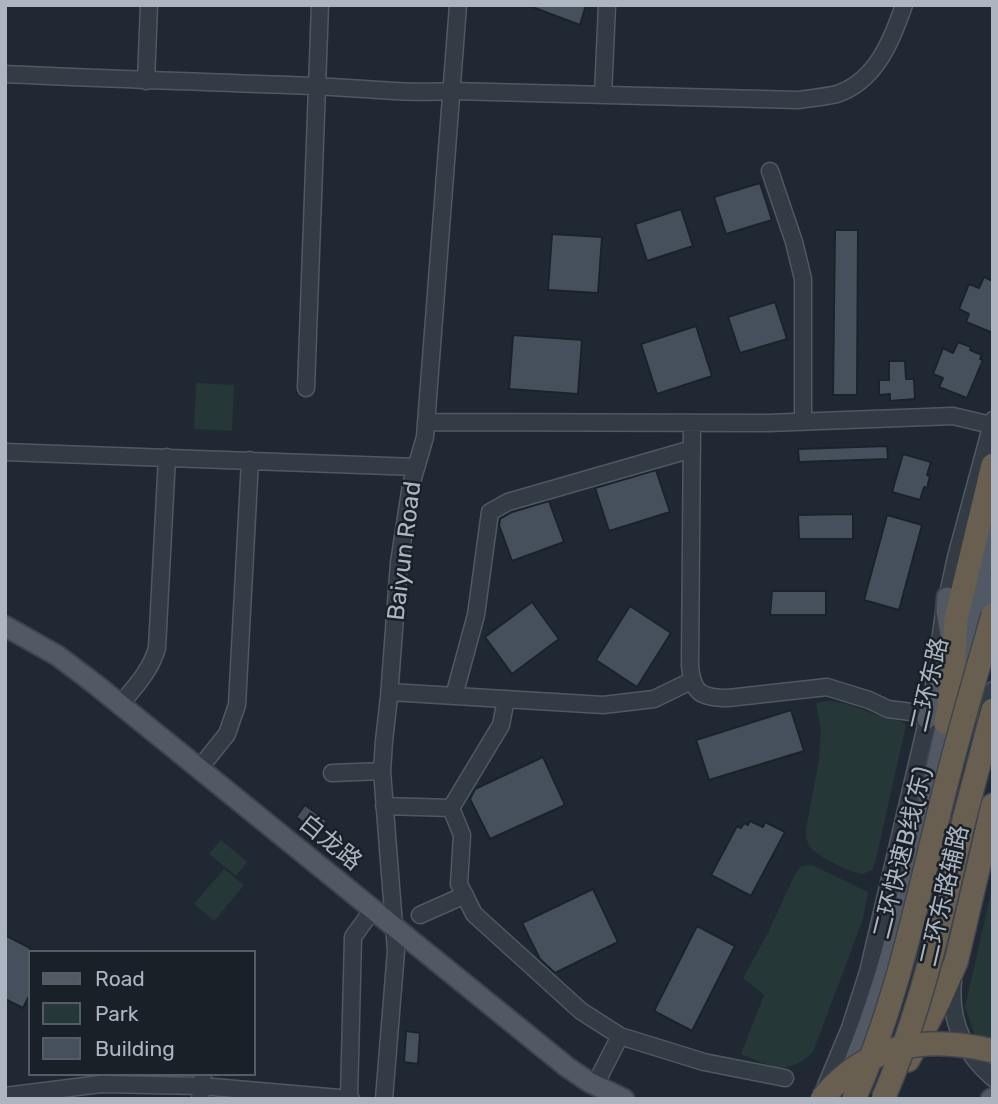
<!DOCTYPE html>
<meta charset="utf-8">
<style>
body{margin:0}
#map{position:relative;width:998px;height:1104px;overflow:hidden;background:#202933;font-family:Rubik,sans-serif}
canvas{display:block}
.frame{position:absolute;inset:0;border:7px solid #adb5c1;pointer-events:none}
.legend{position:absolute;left:28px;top:950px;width:228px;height:126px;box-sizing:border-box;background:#192028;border:2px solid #545c65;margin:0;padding:9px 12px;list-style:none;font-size:21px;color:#adb5c1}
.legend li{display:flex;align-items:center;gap:14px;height:35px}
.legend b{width:35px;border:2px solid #545c65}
</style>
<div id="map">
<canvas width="998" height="1104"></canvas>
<div class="frame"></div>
<ul class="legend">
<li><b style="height:9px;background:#515a64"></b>Road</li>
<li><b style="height:19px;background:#253736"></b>Park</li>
<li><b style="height:19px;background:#46505d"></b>Building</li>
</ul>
</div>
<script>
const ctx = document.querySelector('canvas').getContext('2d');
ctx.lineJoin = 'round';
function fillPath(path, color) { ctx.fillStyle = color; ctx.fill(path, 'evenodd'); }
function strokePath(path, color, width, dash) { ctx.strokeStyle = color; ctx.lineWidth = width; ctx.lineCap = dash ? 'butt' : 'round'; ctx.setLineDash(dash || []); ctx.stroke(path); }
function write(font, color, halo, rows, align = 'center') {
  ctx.font = font + ' Rubik,"Noto Sans SC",sans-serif'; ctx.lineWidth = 5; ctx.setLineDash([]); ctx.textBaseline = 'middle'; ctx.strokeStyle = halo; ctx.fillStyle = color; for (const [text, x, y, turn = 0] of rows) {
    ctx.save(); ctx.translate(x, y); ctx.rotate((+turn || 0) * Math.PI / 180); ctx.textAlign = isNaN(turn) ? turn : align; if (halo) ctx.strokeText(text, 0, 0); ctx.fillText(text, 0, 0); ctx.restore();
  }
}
fillPath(new Path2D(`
 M 196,383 L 234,385 L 232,431 L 194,429 Z
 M 830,701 C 849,703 863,710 880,716 C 889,719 899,718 906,725 L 876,859 L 872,870 L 863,874 C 852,873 820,858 812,849 C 806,843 806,836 806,828 L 819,760 L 821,731 L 816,703 Z
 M 221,840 L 247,862 L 236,876 L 209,854 Z
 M 812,865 L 868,892 L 863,919 L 813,1052 C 785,1078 772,1066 741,1054 L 764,995 L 743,978 L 768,933 L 794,876 L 801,866 Z
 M 224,869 L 244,885 L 214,921 L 194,904 Z
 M 993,884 L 993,1050 L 979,1047 L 965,1007 Z`), '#253736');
const building = new Path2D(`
 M 527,5 L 586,5 L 580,25 Z
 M 760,183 L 772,220 L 726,234 L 714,197 Z
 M 681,209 L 693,246 L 647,261 L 635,224 Z
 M 835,230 L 858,230 L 857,395 L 833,395 Z
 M 552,234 L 602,237 L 598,293 L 548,290 Z
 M 984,277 L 993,281 L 993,333 L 966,322 L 969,314 L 959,309 L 969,284 L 979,288 Z
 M 775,302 L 787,339 L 740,353 L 728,317 Z
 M 696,326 L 712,376 L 657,394 L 641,344 Z
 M 513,335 L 582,340 L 578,394 L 509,389 Z
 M 958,342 L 971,347 L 970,350 L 982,355 L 980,359 L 983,360 L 967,398 L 939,387 L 943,378 L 933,374 L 943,348 L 953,353 Z
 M 889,361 L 905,361 L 906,379 L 914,379 L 915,399 L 890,401 L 890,394 L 879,395 L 879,380 L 889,380 Z
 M 887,446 L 888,459 L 799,462 L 798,449 Z
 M 903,454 L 931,462 L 927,475 L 930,476 L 927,488 L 924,487 L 920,500 L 892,492 Z
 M 656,470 L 670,512 L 609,531 L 595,488 Z
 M 549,501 L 564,542 L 512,561 L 499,525 L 500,519 L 512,512 Z
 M 853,514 L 853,539 L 799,539 L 798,515 Z
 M 887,515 L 922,525 L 899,610 L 864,600 Z
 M 772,591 L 826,591 L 826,615 L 770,615 Z
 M 532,602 L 559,639 L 512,674 L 485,637 Z
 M 630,606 L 671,633 L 637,687 L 596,660 Z
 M 791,710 L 804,751 L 709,780 L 696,740 Z
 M 543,757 L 565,805 L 490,839 L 470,799 L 475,789 Z
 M 305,805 L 327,821 L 318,834 L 296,817 Z
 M 750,821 L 763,827 L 765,822 L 785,832 L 751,896 L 711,875 L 737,826 L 741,828 L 744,823 L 748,825 Z
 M 593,889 L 618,942 L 555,973 L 540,959 L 522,923 Z
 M 697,926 L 735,946 L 692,1031 L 654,1011 Z
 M 5,935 L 30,948 L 30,994 L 23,1008 L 5,999 Z
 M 406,1031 L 420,1033 L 418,1064 L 404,1062 Z`);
fillPath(building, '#46505d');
strokePath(building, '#1b222a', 2);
const minor = new Path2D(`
 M 5,74 C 108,79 211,82 314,86 C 360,88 406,94 453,91 L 799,100 C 811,98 825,97 837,94 C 876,81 892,40 904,5
 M 146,81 L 149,5
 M 603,95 L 607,5
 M 770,171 L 794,242 L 803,279 L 803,422
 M 306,388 L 320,5
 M 426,422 L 767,423 L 953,416 L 991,425
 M 692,423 L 690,665 C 692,693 701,698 728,698 L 827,687 L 869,700 L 888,709 L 911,712 L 927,719
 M 5,452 L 416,467
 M 934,684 L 944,613 L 956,557 L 993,420
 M 390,692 L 603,705 L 654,699 L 691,681
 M 454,696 L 476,615 L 490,512 L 508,502 L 692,449
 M 506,699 L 501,725 L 451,808 L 462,835 L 459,884 L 474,914 L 581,1011 L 620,1036 L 704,1062 L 785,1078
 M 120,705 C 135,687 151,670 157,648 L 167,457
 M 986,719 L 993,690
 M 199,769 L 227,734 L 237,705 L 250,460
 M 332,773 L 382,771
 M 384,806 L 451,808
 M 420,915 L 465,895
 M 953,981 C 949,1020 963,1052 993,1078
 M 595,1085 L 620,1036
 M 825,1088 L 850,1028 L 868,972 L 930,709
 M 5,1096 L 101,1084 L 201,1086 L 351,1099
 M 349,1098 L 353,937 L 366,919
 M 200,1099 L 203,1074
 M 384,1099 L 396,951 L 382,771 L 384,741 L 389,697 L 399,563 L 411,485 L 425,437 L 458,5`);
const major = new Path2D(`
 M 947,597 L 946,612 L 950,634
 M 5,626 L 58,656 L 95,684 L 567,1067 L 589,1082 L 624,1099
 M 982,631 L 993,584
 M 960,661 L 993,522
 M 927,719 L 940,681 L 952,654
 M 848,1076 C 898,959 920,834 949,711
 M 991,1099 L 993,1098`);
const highway = new Path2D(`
 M 946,723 L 952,687 L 956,619 L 993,465
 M 964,820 L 993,710
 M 908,1060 L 939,1001 L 956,962 L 993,805`);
strokePath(minor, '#515862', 19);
strokePath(major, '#3d444d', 23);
strokePath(highway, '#3e454e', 26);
strokePath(minor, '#333b44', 16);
strokePath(major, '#515a64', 19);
strokePath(highway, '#695f51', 23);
const highwayBridge = new Path2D(`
 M 822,1099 C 867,1043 927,1035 993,1051
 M 854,1099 C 895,1007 914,914 938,817 C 954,749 974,682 993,615
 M 883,1099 C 922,1009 942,915 964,820`);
strokePath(highwayBridge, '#3e454e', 26, []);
strokePath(highwayBridge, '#695f51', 23);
write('24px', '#adb5c1', '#192028', [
 ["Baiyun Road",405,551,-83],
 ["二环东路",930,685,-77],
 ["白龙路",330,843,39],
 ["二环快速B线(东)",903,853,-76],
 ["二环东路辅路",945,896,-77]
]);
</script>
